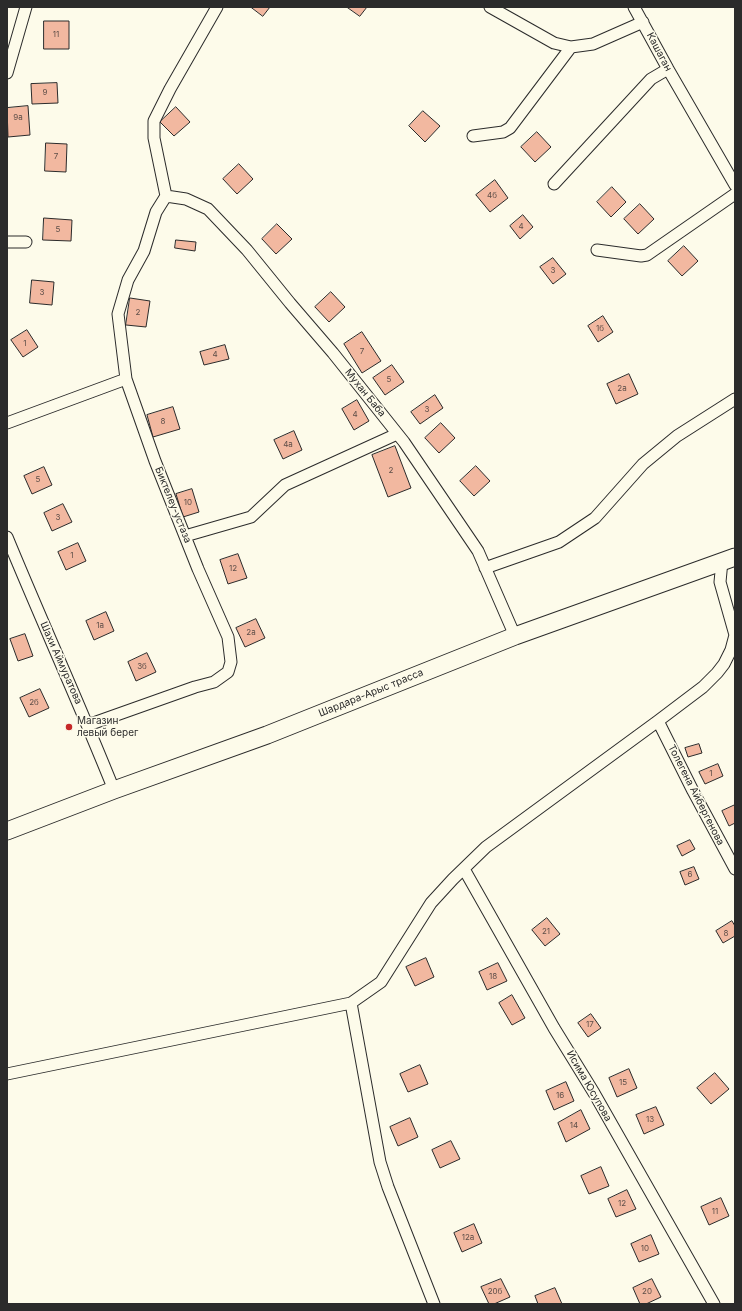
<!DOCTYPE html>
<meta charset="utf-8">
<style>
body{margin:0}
#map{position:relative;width:742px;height:1311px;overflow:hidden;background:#fdfbea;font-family:Inter,sans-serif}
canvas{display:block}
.frame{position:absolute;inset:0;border:8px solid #2b2b2b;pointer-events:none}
</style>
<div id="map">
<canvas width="742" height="1311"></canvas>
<div class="frame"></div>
</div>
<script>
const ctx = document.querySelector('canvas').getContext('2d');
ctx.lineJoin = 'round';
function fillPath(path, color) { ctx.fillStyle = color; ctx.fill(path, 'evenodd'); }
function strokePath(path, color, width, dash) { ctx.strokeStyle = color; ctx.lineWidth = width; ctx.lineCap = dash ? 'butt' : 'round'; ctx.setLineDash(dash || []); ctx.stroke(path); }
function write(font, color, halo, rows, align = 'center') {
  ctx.font = font + ' Inter,sans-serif'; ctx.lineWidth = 3; ctx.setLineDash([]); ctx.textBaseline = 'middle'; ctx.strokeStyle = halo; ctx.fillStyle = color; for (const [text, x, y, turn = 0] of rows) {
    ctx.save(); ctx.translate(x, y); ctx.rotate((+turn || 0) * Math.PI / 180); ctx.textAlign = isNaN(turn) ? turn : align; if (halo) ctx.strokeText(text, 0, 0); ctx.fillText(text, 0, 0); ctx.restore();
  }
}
const building = new Path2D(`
 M 251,7 L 270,7 L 263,16 Z
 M 347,7 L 367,7 L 360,16 Z
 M 44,21 L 69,21 L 69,49 L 44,49 Z
 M 57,83 L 58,103 L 32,104 L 31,84 Z
 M 28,106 L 30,135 L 8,137 L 7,108 Z
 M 176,107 L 190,122 L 174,136 L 160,122 Z
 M 423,111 L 440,126 L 425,142 L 409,126 Z
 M 537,132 L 551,147 L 535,162 L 521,147 Z
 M 46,143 L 67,144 L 66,172 L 45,171 Z
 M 239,164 L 253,179 L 237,194 L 223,179 Z
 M 495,180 L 508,198 L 490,212 L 476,195 Z
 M 612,187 L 626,202 L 611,217 L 597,202 Z
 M 640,204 L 654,219 L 638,234 L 624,219 Z
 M 523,215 L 533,227 L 520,239 L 510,226 Z
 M 44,218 L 72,220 L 71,241 L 43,240 Z
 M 277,224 L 292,239 L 276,254 L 262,239 Z
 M 176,240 L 196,242 L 195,251 L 175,248 Z
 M 684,246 L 698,261 L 682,276 L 668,261 Z
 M 553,258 L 566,274 L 553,284 L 540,267 Z
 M 32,280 L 54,282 L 52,305 L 30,303 Z
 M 331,292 L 345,307 L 329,322 L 315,307 Z
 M 130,298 L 150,301 L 146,327 L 126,325 Z
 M 603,316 L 613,332 L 598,342 L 588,326 Z
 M 27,330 L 38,347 L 23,357 L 11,340 Z
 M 362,332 L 381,361 L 362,373 L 344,344 Z
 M 225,345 L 229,359 L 204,365 L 200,352 Z
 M 392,365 L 404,382 L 385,395 L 373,378 Z
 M 629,374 L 638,394 L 616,404 L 607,384 Z
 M 435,395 L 443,408 L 420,424 L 411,412 Z
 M 357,400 L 369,421 L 354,430 L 342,409 Z
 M 173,407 L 180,429 L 153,437 L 147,415 Z
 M 441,423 L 455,438 L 439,453 L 425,438 Z
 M 294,431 L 302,450 L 283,459 L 274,440 Z
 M 395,446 L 411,488 L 388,497 L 372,455 Z
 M 476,466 L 490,481 L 474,496 L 460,481 Z
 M 44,467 L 52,485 L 32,494 L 24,476 Z
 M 192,489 L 199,512 L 183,517 L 176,494 Z
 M 63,504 L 72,522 L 52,531 L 44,513 Z
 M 78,543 L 86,561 L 66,570 L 58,552 Z
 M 238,554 L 247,578 L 228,584 L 220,560 Z
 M 106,612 L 114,631 L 94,640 L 86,621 Z
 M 256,619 L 265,638 L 245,647 L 236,628 Z
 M 25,634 L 33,656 L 18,661 L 10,639 Z
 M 147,653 L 156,672 L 136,681 L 128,662 Z
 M 40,689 L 49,708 L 29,717 L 20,698 Z
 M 699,744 L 702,753 L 688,757 L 685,748 Z
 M 718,764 L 723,776 L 705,784 L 699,772 Z
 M 735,805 L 735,823 L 729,826 L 722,811 Z
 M 690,840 L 695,849 L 682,856 L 677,846 Z
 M 694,867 L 699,879 L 685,885 L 680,872 Z
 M 547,918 L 560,934 L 545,946 L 532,930 Z
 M 732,921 L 735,926 L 735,936 L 723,943 L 716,931 Z
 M 426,958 L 434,977 L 415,986 L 406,967 Z
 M 498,963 L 507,981 L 487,990 L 479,972 Z
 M 512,995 L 525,1018 L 512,1025 L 499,1003 Z
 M 591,1014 L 601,1028 L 588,1037 L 578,1023 Z
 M 420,1065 L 428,1084 L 408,1092 L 400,1074 Z
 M 629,1069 L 637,1088 L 617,1097 L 609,1078 Z
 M 715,1073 L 729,1089 L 711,1104 L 697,1088 Z
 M 566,1082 L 574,1101 L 554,1110 L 546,1091 Z
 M 656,1107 L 664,1125 L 644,1134 L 636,1115 Z
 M 581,1110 L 590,1129 L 566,1142 L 558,1123 Z
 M 410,1118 L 418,1137 L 398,1146 L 390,1127 Z
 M 451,1141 L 460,1159 L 440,1168 L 432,1150 Z
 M 601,1167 L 609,1186 L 589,1194 L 581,1176 Z
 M 627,1190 L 636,1209 L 616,1217 L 608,1199 Z
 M 721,1198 L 729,1216 L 709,1225 L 701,1207 Z
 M 474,1224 L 482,1243 L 462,1252 L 454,1233 Z
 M 651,1235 L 659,1254 L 639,1262 L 631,1244 Z
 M 501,1279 L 510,1297 L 494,1304 L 489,1304 L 481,1287 Z
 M 652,1279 L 661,1297 L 646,1304 L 640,1304 L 633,1288 Z
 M 555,1288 L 562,1304 L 538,1304 L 535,1296 Z`);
fillPath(building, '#f2b8a0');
strokePath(building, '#2b2b2b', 1);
const minor = new Path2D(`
 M 490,7 L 554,43 L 571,47 L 593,44 L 643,22
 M 634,7 L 668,69 L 735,185
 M 7,73 L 26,7
 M 473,136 L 503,132 L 510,128 L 571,47
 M 554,184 L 651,79 L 668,69
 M 166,196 L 186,199 L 208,209 L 247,250 L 290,303 L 333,353 L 404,442 L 478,551 L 515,636
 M 166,196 L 154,138 L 154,121 L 170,89 L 217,7
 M 7,242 L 26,242
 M 597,250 L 641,256 L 647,255 L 735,194
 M 7,423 L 126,379
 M 185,536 L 251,517 L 285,485 L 397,434
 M 7,537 C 42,622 80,705 114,790
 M 485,568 L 559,542 L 595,518 L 643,464 L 677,436 L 735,399
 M 658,721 L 693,791 L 735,869
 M 88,725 L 195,687 L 214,682 L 228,672 L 231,662 L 228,637 L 198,569 L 155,461 L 126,379 L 118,314 L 128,280 L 144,251 L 156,212 L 166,196
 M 464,869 L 554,1028 L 594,1093 L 714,1304
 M 351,1003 L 380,1162 L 388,1187 L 434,1304
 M 7,1074 L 351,1003 L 381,982 L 431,903 L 453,879 L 486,847 L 658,721 L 703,687 L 717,673 L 724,664 L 731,650 L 735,635 L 720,582 L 722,561`);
const primary = new Path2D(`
 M 7,831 L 114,790 L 267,735 L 515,636 L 735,557`);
strokePath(minor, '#2b2b2b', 13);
strokePath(primary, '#2b2b2b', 19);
strokePath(minor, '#fdfbea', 11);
strokePath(primary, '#fdfbea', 17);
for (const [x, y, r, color] of [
 [69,727,4,"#c62828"]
]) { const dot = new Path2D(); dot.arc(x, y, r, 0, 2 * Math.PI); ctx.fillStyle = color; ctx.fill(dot); strokePath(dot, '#fdfbea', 1.5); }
write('8px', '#5d4e48', null, [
 ["11",56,35],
 ["9",45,93],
 ["9а",18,118],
 ["7",56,157],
 ["4б",492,196],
 ["4",521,227],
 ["5",58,230],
 ["3",553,271],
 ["3",42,293],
 ["2",138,313],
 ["1б",600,329],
 ["1",25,344],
 ["7",362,352],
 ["4",215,355],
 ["5",389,380],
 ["2а",622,389],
 ["3",427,410],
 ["4",355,415],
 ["8",163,422],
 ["4а",288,445],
 ["2",391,471],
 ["5",38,480],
 ["10",188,503],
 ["3",58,518],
 ["1",72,556],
 ["12",233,569],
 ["1а",100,626],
 ["2а",251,633],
 ["3б",142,667],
 ["2б",34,703],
 ["1",711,774],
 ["6",690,875],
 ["21",546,932],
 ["8",726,934],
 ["18",493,977],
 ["17",590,1025],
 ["15",623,1083],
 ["16",560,1096],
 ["13",650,1120],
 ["14",574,1126],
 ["12",622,1204],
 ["11",715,1212],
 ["12а",468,1238],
 ["10",645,1249],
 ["20б",495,1292],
 ["20",647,1292]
]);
write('10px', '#2b2b2b', '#fdfbea', [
 ["Кашаган",659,52,62],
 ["Мухан Баба",365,393,51],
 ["Биктелеу-устаза",173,505,68],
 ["Шахи Аймуратова",61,663,66],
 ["Шардара-Арыс трасса",371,693,-22],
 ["Толегена Айбергенова",696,795,63],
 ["Исима Юсупова",589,1086,60]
]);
write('10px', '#2b2b2b', '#fdfbea', [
 ["Магазин",77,721],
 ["левый берег",77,733]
], 'left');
</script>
